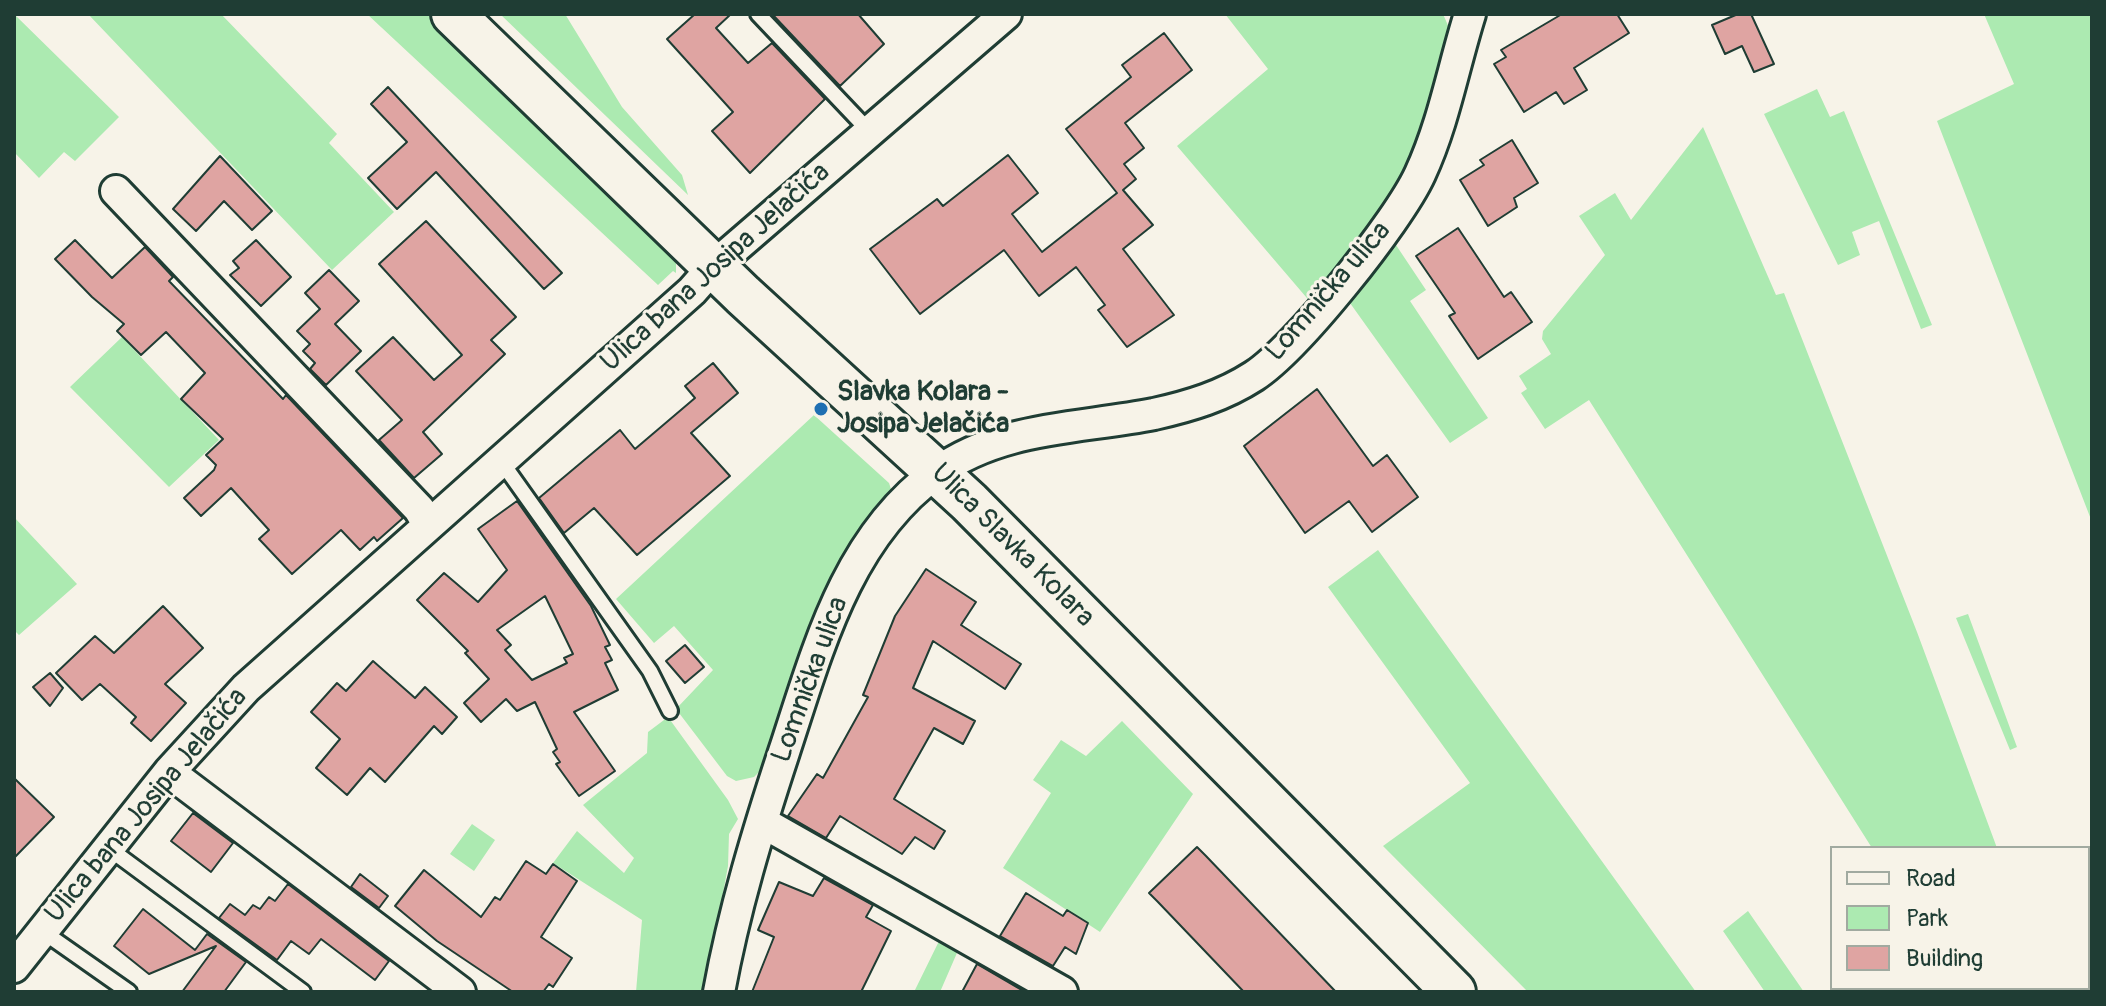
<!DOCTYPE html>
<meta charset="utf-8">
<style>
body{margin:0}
#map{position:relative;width:2106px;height:1006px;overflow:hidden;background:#f7f3e8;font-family:Pangolin,sans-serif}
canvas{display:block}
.frame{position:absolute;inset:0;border:16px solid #1f3d34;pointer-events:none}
.legend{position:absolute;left:1830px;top:846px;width:260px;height:144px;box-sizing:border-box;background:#f7f3e8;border:2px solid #a1aaa0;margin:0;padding:10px 14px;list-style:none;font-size:24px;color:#1f3d34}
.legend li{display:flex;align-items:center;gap:16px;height:40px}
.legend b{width:40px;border:2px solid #a1aaa0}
</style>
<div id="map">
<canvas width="2106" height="1006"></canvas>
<div class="frame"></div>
<ul class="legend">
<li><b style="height:10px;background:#f7f3e8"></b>Road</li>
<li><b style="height:22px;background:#aceab1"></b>Park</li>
<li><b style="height:22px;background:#dfa4a2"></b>Building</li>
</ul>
</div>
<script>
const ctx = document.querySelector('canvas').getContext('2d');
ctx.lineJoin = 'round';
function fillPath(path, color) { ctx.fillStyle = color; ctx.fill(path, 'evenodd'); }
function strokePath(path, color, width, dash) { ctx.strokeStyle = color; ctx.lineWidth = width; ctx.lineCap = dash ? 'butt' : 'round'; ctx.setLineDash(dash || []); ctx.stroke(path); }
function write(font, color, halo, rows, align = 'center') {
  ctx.font = font + ' Pangolin,sans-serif'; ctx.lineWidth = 6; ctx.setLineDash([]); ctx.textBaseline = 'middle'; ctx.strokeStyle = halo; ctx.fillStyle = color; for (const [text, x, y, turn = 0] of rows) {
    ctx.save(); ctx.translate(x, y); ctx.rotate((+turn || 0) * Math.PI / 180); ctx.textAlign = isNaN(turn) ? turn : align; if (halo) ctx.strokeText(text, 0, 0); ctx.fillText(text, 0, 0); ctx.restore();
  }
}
fillPath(new Path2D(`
 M 14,14 L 119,117 L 75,161 L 64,152 L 39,178 L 14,152 Z
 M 88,14 L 221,14 L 337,134 L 329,143 L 394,212 L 332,270 Z
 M 367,14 L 428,14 L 676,258 L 676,273 L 673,271 L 658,285 Z
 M 500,14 L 565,14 L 622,107 L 682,175 L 688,195 Z
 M 1225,14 L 1443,14 L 1453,37 L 1410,173 L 1312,304 L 1177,146 L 1268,69 Z
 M 1984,14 L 2092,14 L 2092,522 L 1937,121 L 2014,84 Z
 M 1817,89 L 1830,117 L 1844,111 L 1932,325 L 1921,329 L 1879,221 L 1852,232 L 1860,255 L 1838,265 L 1764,114 Z
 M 1703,127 L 1776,295 L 1784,293 L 1917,632 L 1997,848 L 1872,848 L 1589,400 L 1545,429 L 1521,393 L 1527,389 L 1519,376 L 1551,354 L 1542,339 L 1543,331 L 1605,255 L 1579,216 L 1615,193 L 1631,220 Z
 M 1392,239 L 1426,290 L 1410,301 L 1488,418 L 1450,443 L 1345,296 Z
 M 122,337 L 219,440 L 169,487 L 70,387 Z
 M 814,415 L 889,483 L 892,492 L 860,530 L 826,592 L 764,767 L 754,777 L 736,781 L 727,776 L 676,709 L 713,670 L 674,626 L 654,643 L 616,599 Z
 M 14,517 L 77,584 L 19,635 L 14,630 Z
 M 1378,550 L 1696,992 L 1528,992 L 1383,846 L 1470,783 L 1328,587 Z
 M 1968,614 L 2017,747 L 2010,750 L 1956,618 Z
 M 668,717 L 728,800 L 738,819 L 729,834 L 728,866 L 705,992 L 636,992 L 642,920 L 553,863 L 577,831 L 624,873 L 634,858 L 583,805 L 647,753 L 648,732 Z
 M 1122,721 L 1193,794 L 1100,932 L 1003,868 L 1051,793 L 1033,780 L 1061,740 L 1086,756 Z
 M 472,824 L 495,840 L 474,871 L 450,854 Z
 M 1748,911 L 1804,992 L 1765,992 L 1723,931 Z
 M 942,935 L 960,946 L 940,992 L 914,992 Z`), '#aceab1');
const building = new Path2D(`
 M 695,14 L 731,14 L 716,28 L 748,63 L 772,43 L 825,99 L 750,173 L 712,131 L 733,112 L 667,39 Z
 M 772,14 L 858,14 L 884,44 L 840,86 Z
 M 1562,14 L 1617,14 L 1629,33 L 1574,68 L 1587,90 L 1564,104 L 1556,92 L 1524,112 L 1494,64 L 1506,57 L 1501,50 Z
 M 1738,14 L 1751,14 L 1774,64 L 1754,72 L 1742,46 L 1725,54 L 1712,25 Z
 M 1164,33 L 1192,70 L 1125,123 L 1144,148 L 1124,164 L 1136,179 L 1123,190 L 1153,225 L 1123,249 L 1174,315 L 1127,347 L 1098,310 L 1105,305 L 1076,267 L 1039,296 L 1004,250 L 920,314 L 870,249 L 937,199 L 943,206 L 1008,155 L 1038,193 L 1012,214 L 1042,252 L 1117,193 L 1066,129 L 1131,77 L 1122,65 Z
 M 388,87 L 562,273 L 544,289 L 436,172 L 397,209 L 368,178 L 407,142 L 371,104 Z
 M 1512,140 L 1538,183 L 1514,198 L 1517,207 L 1488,226 L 1460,180 L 1484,165 L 1480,160 Z
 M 220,156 L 272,211 L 252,230 L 224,201 L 196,231 L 173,209 Z
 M 426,221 L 516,317 L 491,340 L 505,354 L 423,432 L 442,454 L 414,478 L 379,440 L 402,420 L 356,371 L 393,337 L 434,380 L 462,355 L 379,264 Z
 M 1458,228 L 1504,297 L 1511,292 L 1532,322 L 1478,359 L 1449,316 L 1455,313 L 1416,256 Z
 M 75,240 L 112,278 L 145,247 L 173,277 L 169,281 L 283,399 L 286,395 L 403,518 L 377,541 L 374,537 L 360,550 L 341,530 L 292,574 L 259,539 L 269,530 L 231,488 L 201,516 L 184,498 L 214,470 L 216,465 L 206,455 L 223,439 L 181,399 L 205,373 L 166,332 L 141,355 L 117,331 L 124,324 L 92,297 L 55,259 Z
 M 256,240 L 291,277 L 261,306 L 230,275 L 239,268 L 233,261 Z
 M 329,270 L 359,301 L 335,324 L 361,351 L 326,385 L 310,369 L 315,363 L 303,351 L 310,344 L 297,331 L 320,309 L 305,293 Z
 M 713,363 L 738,393 L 691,433 L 730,476 L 637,555 L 594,508 L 564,533 L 539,498 L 620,430 L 635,449 L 695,398 L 685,386 Z
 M 1317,389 L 1373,466 L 1387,455 L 1418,497 L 1372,532 L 1349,501 L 1305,533 L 1244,446 Z
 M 517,501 L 591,606 L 610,645 L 605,647 L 612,660 L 605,663 L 618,690 L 574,712 L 615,771 L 579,796 L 556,764 L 560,762 L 553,752 L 557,749 L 535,702 L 517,711 L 506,699 L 481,722 L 464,703 L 489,679 L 465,653 L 468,651 L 417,600 L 444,573 L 478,602 L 507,570 L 478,529 ZM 545,596 L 573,654 L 564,658 L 567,663 L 532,680 L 505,650 L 511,645 L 497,630 Z
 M 926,569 L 976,602 L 961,625 L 1021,664 L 1005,689 L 933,641 L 913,688 L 975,721 L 963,744 L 934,728 L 894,799 L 945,831 L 934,849 L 915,837 L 902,854 L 840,816 L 826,838 L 788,816 L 817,774 L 823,778 L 868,697 L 863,695 L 895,616 Z
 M 163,606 L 203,648 L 165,684 L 186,703 L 151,741 L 131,723 L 136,717 L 100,684 L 82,700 L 56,673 L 95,636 L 114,653 Z
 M 685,645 L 704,667 L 685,683 L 666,661 Z
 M 373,661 L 415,698 L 425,687 L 457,717 L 442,734 L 434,726 L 385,782 L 370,768 L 347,795 L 316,768 L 340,739 L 311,712 L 337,683 L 346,691 Z
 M 50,673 L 63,688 L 50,706 L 33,687 Z
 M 14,778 L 54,817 L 14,858 Z
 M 193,813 L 233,843 L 211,872 L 171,841 Z
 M 1197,847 L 1206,856 L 1336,992 L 1244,992 L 1158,902 L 1149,893 Z
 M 526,861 L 546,874 L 553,864 L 577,881 L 541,937 L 572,958 L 553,987 L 549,984 L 543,992 L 513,992 L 437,941 L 395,906 L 424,870 L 481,917 L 495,897 L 500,900 Z
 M 360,874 L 388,896 L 379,908 L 351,887 Z
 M 824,878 L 873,905 L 866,917 L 891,931 L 861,992 L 752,992 L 774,937 L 758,930 L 779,882 L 813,896 Z
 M 288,884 L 389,961 L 375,980 L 321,939 L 309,954 L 291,941 L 277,960 L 219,918 L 230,904 L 245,915 L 253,905 L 260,909 L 269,897 L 275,901 Z
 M 1026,893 L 1063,916 L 1067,910 L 1088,923 L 1076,954 L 1065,947 L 1053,966 L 1000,936 Z
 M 143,909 L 195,950 L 207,934 L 246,962 L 224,992 L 182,992 L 216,946 L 149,974 L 114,946 Z
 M 977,964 L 1025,992 L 962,992 Z`);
fillPath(building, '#dfa4a2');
strokePath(building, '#1f3d34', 2);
const service = new Path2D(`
 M 758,14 L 869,131
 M 501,461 L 650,671 L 670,711
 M 107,847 L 303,992
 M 42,931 L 129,992`);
const minor = new Path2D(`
 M 116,191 L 419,509 L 428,524
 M 169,772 L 460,992
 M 762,822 L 1062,992
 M 14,967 L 169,772 L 246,688 L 692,291 L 714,266 L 1006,14
 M 719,992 C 734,910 758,831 784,752 C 817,652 846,538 936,473 C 1001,426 1078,429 1154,414 C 1190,406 1223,396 1254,376 C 1297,348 1398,222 1420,174 C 1444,122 1453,68 1470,14`);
const secondary = new Path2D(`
 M 453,14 L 743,295 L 969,502 L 1454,992`);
strokePath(service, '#1f3d34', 20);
strokePath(minor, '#1f3d34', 36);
strokePath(secondary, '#1f3d34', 48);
strokePath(service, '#f7f3e8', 14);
strokePath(minor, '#f7f3e8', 30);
strokePath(secondary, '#f7f3e8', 42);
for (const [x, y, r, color] of [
 [821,409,8,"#1f6fb2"]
]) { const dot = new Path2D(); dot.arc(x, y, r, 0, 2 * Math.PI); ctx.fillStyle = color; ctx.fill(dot); strokePath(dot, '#f7f3e8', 3); }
write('28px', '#1f3d34', '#f7f3e8', [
 ["Ulica bana Josipa Jelačića",716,268,-42],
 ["Lomnička ulica",1329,292,-49],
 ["Ulica Slavka Kolara",1012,546,45],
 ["Lomnička ulica",811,680,-70],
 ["Ulica bana Josipa Jelačića",147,806,-50]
]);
write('bold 28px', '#1f3d34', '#f7f3e8', [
 ["Slavka Kolara -",837,393],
 ["Josipa Jelačića",837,425]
], 'left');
</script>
